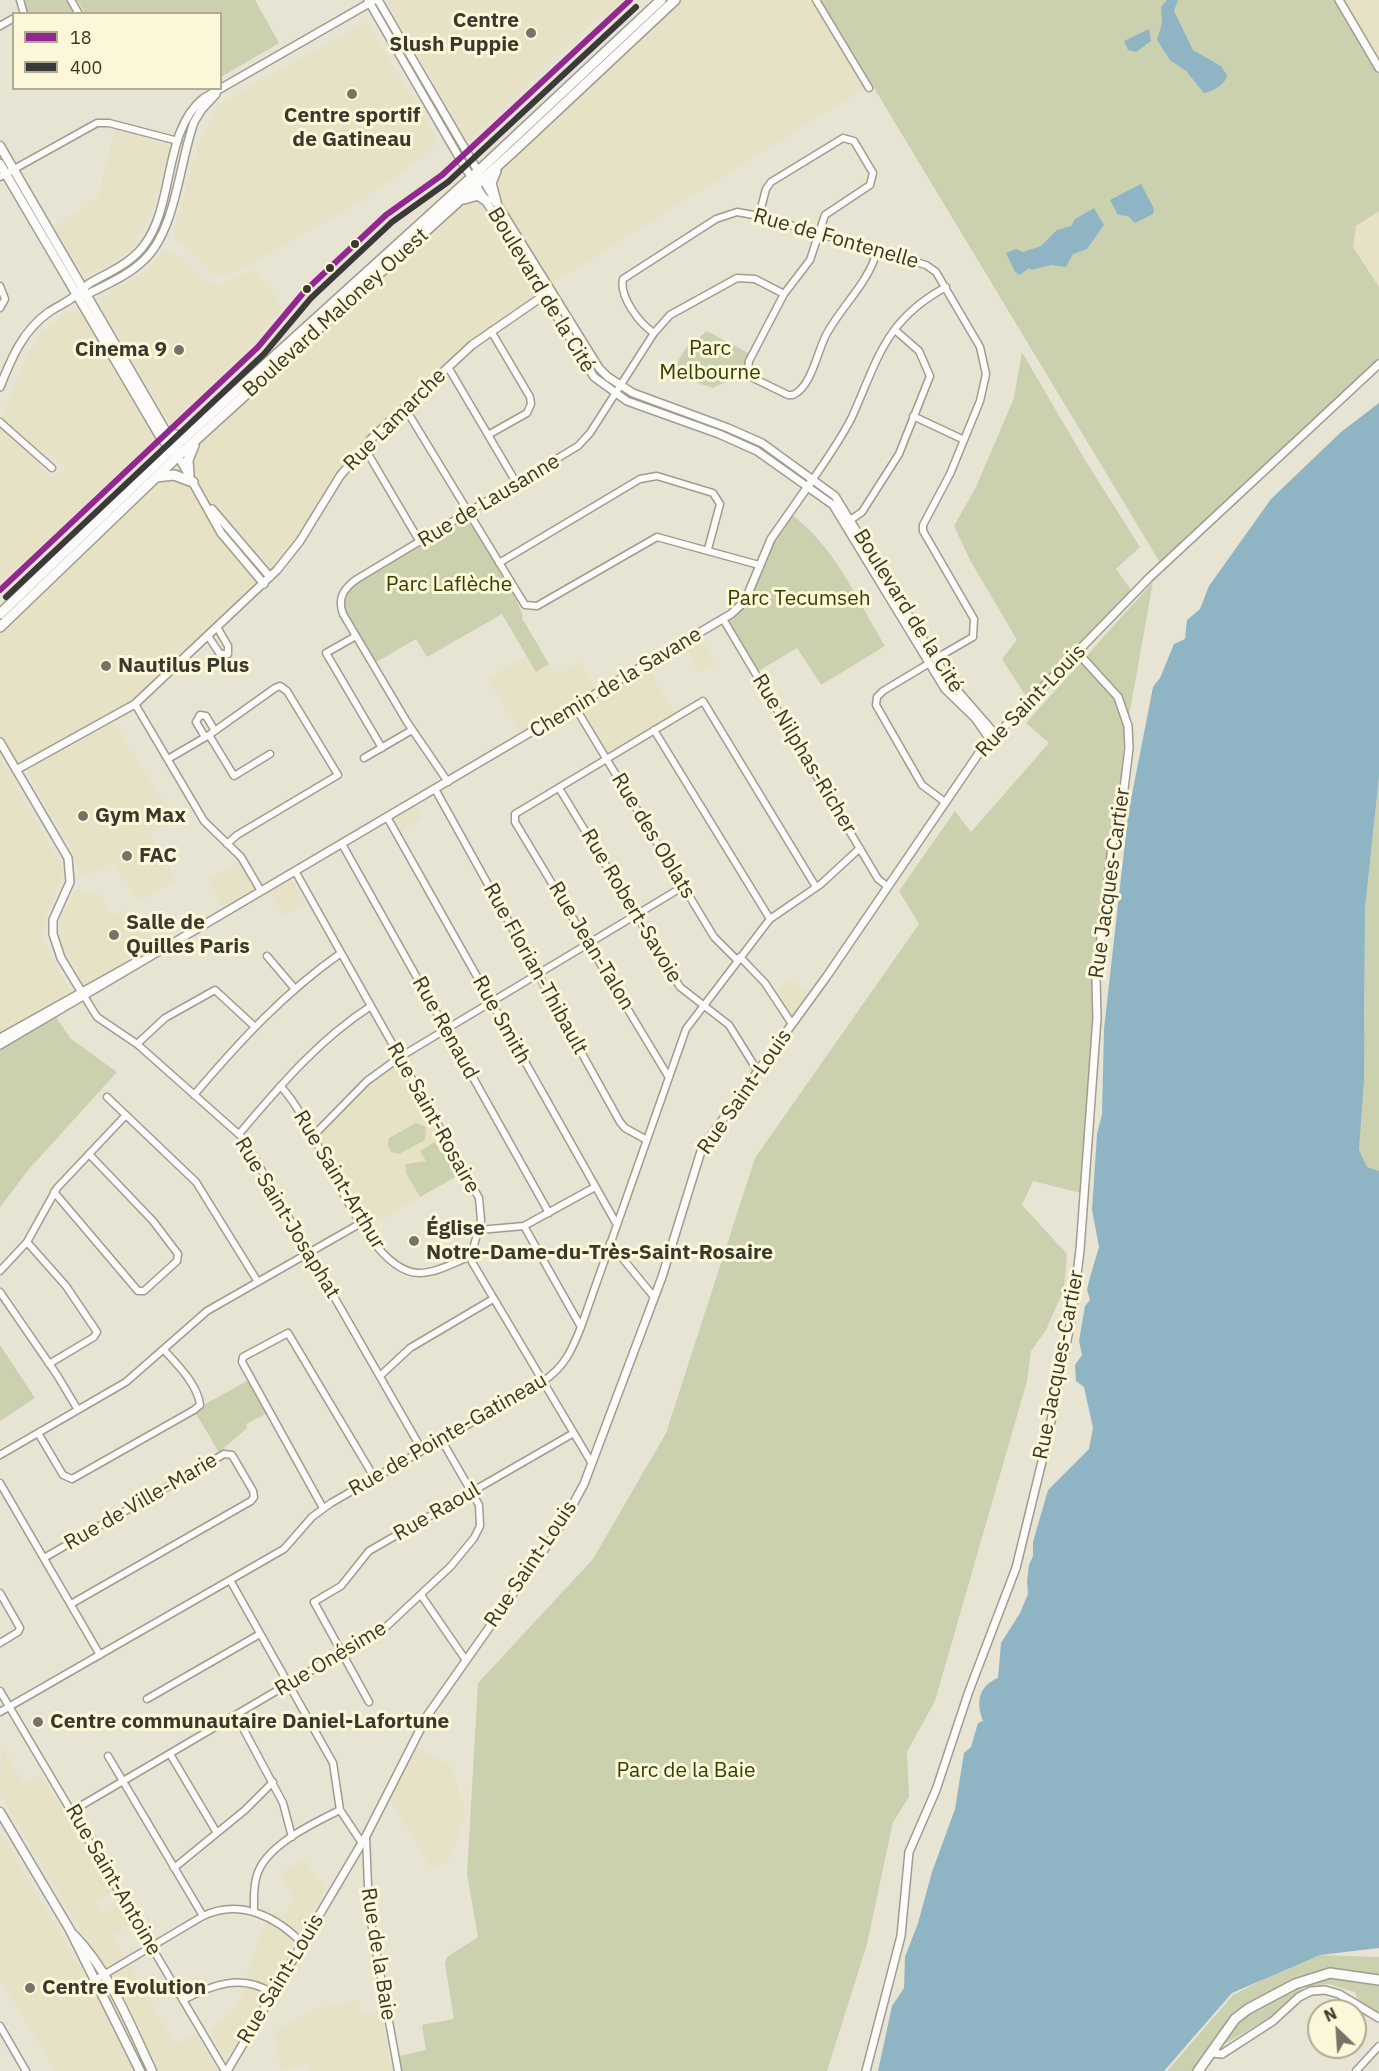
<!DOCTYPE html>
<meta charset="utf-8">
<style>
body{margin:0}
#map{position:relative;width:1379px;height:2071px;overflow:hidden;background:#e8e4d4;font-family:"IBM Plex Sans",sans-serif}
canvas{display:block}
.legend{position:absolute;left:12px;top:12px;width:210px;height:78px;box-sizing:border-box;background:#fdf7d9;border:2px solid #afab94;margin:0;padding:8px 10px;list-style:none;font-size:18px;color:#3a382c}
.legend li{display:flex;align-items:center;gap:12px;height:30px}
.legend b{width:30px;border:2px solid #afab94}
.north{position:absolute;left:1307px;top:1999px;width:60px;height:60px;box-sizing:border-box;background:#fdf7d9;border:2px solid #afab94;border-radius:50%;rotate:335deg;font-size:16px;font-weight:700;line-height:24px;text-align:center;color:#3a382c}
.north::after{content:'';display:block;margin:auto;width:21px;height:27px;background:#777467;clip-path:polygon(50% 0,100% 100%,50% 72%,0 100%)}
</style>
<div id="map">
<canvas width="1379" height="2071"></canvas>
<ul class="legend">
<li><b style="height:8px;background:#922790"></b>18</li>
<li><b style="height:8px;background:#3a3a3a"></b>400</li>
</ul>
<div class="north">N</div>
</div>
<script>
const ctx = document.querySelector('canvas').getContext('2d');
ctx.lineJoin = 'round';
function fillPath(path, color) { ctx.fillStyle = color; ctx.fill(path, 'evenodd'); }
function strokePath(path, color, width, dash) { ctx.strokeStyle = color; ctx.lineWidth = width; ctx.lineCap = dash ? 'butt' : 'round'; ctx.setLineDash(dash || []); ctx.stroke(path); }
function write(font, color, halo, rows, align = 'center') {
  ctx.font = font + ' "IBM Plex Sans",sans-serif'; ctx.lineWidth = 6; ctx.setLineDash([]); ctx.textBaseline = 'middle'; ctx.strokeStyle = halo; ctx.fillStyle = color; for (const [text, x, y, turn = 0] of rows) {
    ctx.save(); ctx.translate(x, y); ctx.rotate((+turn || 0) * Math.PI / 180); ctx.textAlign = isNaN(turn) ? turn : align; if (halo) ctx.strokeText(text, 0, 0); ctx.fillText(text, 0, 0); ctx.restore();
  }
}
fillPath(new Path2D(`
 M 391,0 L 630,0 L 602,27 L 603,12 L 467,142 L 388,2 Z
 M 675,0 L 816,0 L 868,86 L 548,286 L 551,291 L 491,331 L 364,447 L 293,551 L 130,708 L 16,770 L 0,742 L 0,627 Z
 M 1339,0 L 1379,0 L 1379,68 Z
 M 367,21 L 437,140 L 429,152 L 362,201 L 256,261 L 226,276 L 216,277 L 188,248 L 172,238 L 200,139 L 218,105 Z
 M 115,129 L 172,147 L 153,210 L 130,251 L 85,277 L 54,227 L 98,197 Z
 M 1379,211 L 1379,287 L 1353,247 L 1356,226 Z
 M 165,249 L 187,261 L 200,277 L 218,286 L 255,269 L 282,307 L 253,343 L 170,424 L 102,309 L 103,297 L 141,274 Z
 M 76,309 L 82,313 L 155,439 L 0,583 L 0,428 L 38,462 L 50,479 L 65,468 L 53,455 L 44,455 L 1,418 L 26,356 L 41,333 L 60,317 Z
 M 698,634 L 716,664 L 699,673 L 682,643 Z
 M 526,656 L 536,671 L 549,664 L 557,676 L 580,662 L 595,689 L 520,732 L 488,679 Z
 M 646,665 L 677,717 L 607,759 L 575,707 Z
 M 114,723 L 174,818 L 149,834 L 176,880 L 138,902 L 113,863 L 93,873 L 79,874 L 71,848 L 27,774 L 30,768 Z
 M 0,760 L 62,866 L 61,879 L 46,915 L 44,940 L 48,952 L 70,992 L 0,1033 Z
 M 412,802 L 422,819 L 396,833 L 387,817 Z
 M 239,862 L 255,888 L 223,907 L 208,880 Z
 M 291,880 L 305,904 L 284,916 L 270,892 Z
 M 76,890 L 100,895 L 112,917 L 123,910 L 134,928 L 142,925 L 156,947 L 88,984 L 82,981 L 61,945 L 58,932 L 61,917 Z
 M 788,978 L 812,996 L 792,1024 L 774,995 Z
 M 400,1057 L 450,1147 L 423,1162 L 405,1164 L 406,1173 L 420,1197 L 365,1229 L 313,1137 L 367,1081 Z
 M 412,1745 L 451,1766 L 466,1814 L 449,1859 L 432,1870 L 390,1799 Z
 M 2,1746 L 24,1784 L 41,1774 L 111,1893 L 95,1902 L 102,1915 L 120,1905 L 131,1925 L 112,1936 L 176,2045 L 196,2034 L 218,2071 L 157,2071 L 110,1980 L 0,1794 Z
 M 0,1833 L 111,2018 L 137,2071 L 55,2071 L 7,1990 L 0,1977 Z
 M 302,1859 L 326,1887 L 232,2051 L 224,2055 L 209,2029 L 228,2017 L 247,1989 L 243,1986 L 266,1920 L 273,1912 L 284,1917 L 294,1898 L 280,1876 Z
 M 359,2000 L 362,2014 L 380,2012 L 392,2071 L 311,2071 L 307,2064 L 281,2071 L 274,2033 L 311,2010 Z`), '#e7e1c6');
fillPath(new Path2D(`
 M 20,0 L 71,0 L 79,13 L 24,13 Z
 M 77,0 L 255,0 L 279,43 L 221,77 L 220,14 L 85,13 Z
 M 821,0 L 1339,0 L 1379,68 L 1379,211 L 1356,226 L 1353,247 L 1379,287 L 1379,364 L 1162,566 Z
 M 707,331 L 752,355 L 748,371 L 713,388 L 670,374 L 686,348 Z
 M 1022,352 L 1085,460 L 1140,547 L 1116,569 L 1131,590 L 1027,698 L 1002,659 L 1017,640 L 970,560 L 954,526 L 976,487 L 1014,398 Z
 M 469,513 C 489,547 509,580 523,616 L 522,618 L 549,664 L 536,672 L 502,614 L 427,657 L 416,639 L 373,664 L 340,608 L 350,584 Z
 M 789,513 C 834,544 857,600 885,646 L 821,685 L 797,648 L 755,673 L 723,619 L 737,609 Z
 M 1153,582 L 1124,744 L 1120,802 L 1105,882 L 1093,976 L 1093,1020 L 1081,1193 L 1033,1181 L 1022,1205 L 1067,1254 L 1064,1289 L 1046,1330 L 1031,1351 L 1027,1381 L 935,1701 L 907,1752 L 909,1797 L 893,1822 L 867,1944 L 827,2071 L 402,2071 L 399,2056 L 426,2050 L 422,2025 L 454,2019 L 445,1964 L 447,1957 L 478,1937 L 467,1874 L 478,1683 L 593,1559 L 666,1433 L 755,1158 L 919,924 L 899,891 L 955,811 L 971,832 L 1049,743 L 1026,723 Z
 M 1379,777 L 1379,1171 L 1366,1167 L 1359,1151 L 1365,1014 L 1365,909 Z
 M 54,1014 L 70,1038 L 117,1072 L 30,1168 L 0,1207 L 0,1045 Z
 M 416,1123 L 426,1127 L 425,1140 L 399,1154 L 391,1152 L 388,1145 L 389,1138 Z
 M 435,1142 L 440,1152 L 450,1147 L 464,1172 L 420,1197 L 406,1173 L 405,1164 L 426,1161 L 420,1151 Z
 M 0,1345 L 35,1398 L 0,1421 Z
 M 251,1379 L 270,1412 L 246,1424 L 247,1428 L 224,1448 L 227,1454 L 221,1456 L 194,1410 Z
 M 1319,1955 L 1379,1957 L 1379,2015 L 1357,1999 L 1355,1992 L 1328,1984 L 1304,1987 L 1272,2016 L 1218,2048 L 1191,2071 L 1167,2071 L 1233,1995 L 1288,1967 Z`), '#cbd1af');
fillPath(new Path2D(`
 M 1167,0 L 1178,0 L 1174,11 L 1193,50 L 1221,66 L 1227,75 C 1226,84 1212,92 1204,93 L 1186,71 L 1170,60 L 1157,40 L 1162,23 L 1161,7 Z
 M 1149,29 L 1151,41 L 1136,52 L 1128,50 L 1124,41 Z
 M 1141,184 L 1154,209 L 1153,214 L 1135,223 L 1128,216 L 1118,215 L 1110,200 Z
 M 1094,208 L 1104,225 L 1087,249 L 1073,254 L 1066,267 L 1051,265 L 1032,270 L 1029,268 L 1020,275 L 1015,272 L 1006,253 L 1016,249 L 1023,252 L 1041,246 L 1057,230 L 1071,226 L 1075,219 Z
 M 1379,403 L 1379,777 L 1365,909 L 1364,1080 L 1359,1150 L 1367,1167 L 1379,1171 L 1379,1948 L 1320,1955 L 1232,1993 L 1164,2071 L 878,2071 L 892,2006 L 904,1988 L 905,1957 L 918,1923 L 932,1872 L 955,1809 L 964,1753 L 971,1747 L 978,1723 L 983,1721 C 976,1703 978,1686 998,1678 L 1001,1643 L 1020,1613 L 1028,1594 L 1027,1581 L 1029,1565 L 1033,1556 L 1033,1542 L 1048,1490 L 1089,1449 L 1093,1428 L 1084,1387 L 1076,1381 L 1075,1365 L 1082,1355 L 1079,1341 L 1085,1306 L 1090,1300 L 1087,1290 L 1090,1277 L 1099,1247 L 1092,1210 L 1097,1134 L 1102,1114 L 1104,1029 L 1128,815 L 1153,687 L 1160,678 L 1174,644 L 1185,639 L 1187,620 L 1200,609 L 1209,586 L 1271,499 L 1341,432 Z`), '#8fb5c5');
const minor = new Path2D(`
 M 20,0 L 24,14
 M 71,0 L 79,14
 M 816,0 L 869,88
 M 0,26 L 14,18
 M 0,177 L 97,123 L 109,123 L 178,141
 M 759,216 L 766,189 L 771,182 L 843,138 L 854,141 L 873,173 L 870,185 L 825,215 L 810,260 L 784,294 L 749,361 L 748,371 L 751,377 L 788,395 L 793,395 C 812,386 817,352 826,335 C 842,305 868,284 877,251
 M 0,286 L 5,299 L 0,308
 M 654,333 C 640,324 619,297 623,279 L 716,219 L 737,212 L 759,216 L 926,265 L 936,272 L 980,347 L 986,374 L 980,401 L 950,474 L 923,525 L 923,531 L 974,619 L 973,637 L 935,659
 M 448,367 L 517,484
 M 405,408 L 525,605 L 537,606 L 657,537 L 759,565
 M 913,416 L 962,439
 M 0,422 L 52,468
 M 488,435 L 527,413 L 531,404 L 530,397 L 491,331
 M 364,447 L 420,542
 M 813,479 C 827,459 841,439 852,417 C 878,359 885,320 946,287
 M 846,523 L 862,512 L 899,454 L 930,376 L 919,351 L 895,330
 M 499,563 L 640,479 L 657,476 L 713,493 L 720,504 L 708,549
 M 723,619 L 878,879 L 887,886
 M 208,636 L 220,654 L 228,654 L 228,646 L 217,627
 M 356,636 L 326,653 L 382,748
 M 928,664 L 883,691 L 877,697 L 876,705 L 922,785 L 945,802
 M 135,704 L 204,821 L 241,857 L 261,891
 M 575,707 L 714,937 L 737,960
 M 654,730 L 770,919
 M 209,735 L 234,776 L 270,754
 M 205,737 L 196,722 L 200,715 L 206,716 L 215,731
 M 364,758 L 412,730
 M 168,759 L 209,735 L 275,688 L 280,686 L 287,691 L 338,775 L 237,835 L 227,844
 M 448,782 L 407,722 L 343,614 C 337,598 344,588 357,579 L 578,446 L 590,433 L 654,333 L 670,315 L 737,278 L 755,279 L 784,294
 M 559,788 L 680,987 L 729,1025 L 757,1070
 M 435,789 L 620,1122 L 625,1128 L 645,1139
 M 387,817 L 616,1223
 M 342,844 L 549,1213
 M 295,871 L 479,1198 L 481,1220 L 471,1256 L 472,1262 L 591,1462
 M 267,956 L 295,989
 M 740,957 L 765,983 L 792,1024
 M 84,996 L 97,1017 L 137,1044 L 243,1138 L 422,1450
 M 137,1044 L 165,1018 L 215,990 L 254,1026
 M 668,1076 L 515,822 L 515,814 L 703,701 L 816,887
 M 280,1086 C 319,1123 362,1272 419,1273 C 437,1273 455,1262 471,1256
 M 194,1095 C 239,1042 284,993 341,953
 M 107,1097 L 196,1182 L 258,1282
 M 239,1134 C 279,1087 318,1040 371,1006
 M 313,1136 L 367,1081 L 400,1057 L 684,886
 M 54,1192 L 138,1291 L 144,1291 L 177,1261 L 178,1254 L 153,1221 L 89,1154
 M 524,1226 L 581,1327
 M 479,1230 L 524,1226 L 595,1187
 M 27,1242 L 66,1286 L 97,1332 L 94,1337 L 49,1364
 M 610,1243 L 654,1297
 M 0,1271 L 27,1242 L 57,1188 L 126,1115
 M 0,1292 L 57,1375 L 78,1410
 M 380,1376 L 410,1348 L 493,1299
 M 38,1433 L 63,1475 L 72,1479 L 194,1410 L 200,1405 C 198,1385 177,1364 164,1350
 M 0,1455 L 126,1382 L 207,1311 L 361,1223
 M 0,1483 L 100,1655
 M 323,1508 L 242,1362 L 243,1357 L 288,1333 L 374,1477
 M 44,1558 L 224,1454 L 232,1455 L 253,1491 L 254,1497 L 251,1501 L 71,1604
 M 230,1580 L 333,1763 L 340,1810 L 362,1843
 M 0,1593 L 20,1628 L 18,1632 L 0,1643
 M 421,1595 L 465,1659
 M 0,1691 L 225,2071
 M 147,1699 L 260,1634
 M 369,1702 L 314,1602 L 341,1586 L 369,1551 L 572,1434
 M 0,1712 L 284,1549 L 312,1517 L 331,1503 L 542,1382 C 564,1368 572,1350 581,1327 L 686,1029 L 770,919 L 821,884 L 860,848
 M 236,1715 L 283,1803 L 292,1837
 M 170,1754 L 217,1833
 M 108,1756 L 203,1916
 M 72,1811 L 387,1626 L 451,1566 L 474,1538 L 480,1526 L 479,1505 L 441,1439
 M 366,1837 L 369,1911 L 398,2071
 M 174,1868 L 245,1810 L 273,1782
 M 254,1912 C 254,1900 253,1886 257,1875 C 266,1845 314,1823 340,1810
 M 95,1980 L 203,1916 C 240,1898 277,1917 303,1944
 M 183,2000 C 212,1985 242,1973 272,1993
 M 0,2026 L 26,2071
 M 1356,2071 L 1379,2046`);
const tertiary = new Path2D(`
 M 368,0 L 460,159 L 594,377 L 627,401 L 719,434 L 757,451 L 833,505 L 945,689 L 975,718 L 991,741
 M 378,0 L 496,202 L 599,368 L 608,377 L 633,393 L 728,428 L 762,443 L 835,496 L 949,681 L 996,735
 M 1339,0 L 1379,68
 M 82,294 L 88,294 C 107,284 129,275 144,260 C 176,230 179,164 194,122 L 202,109 L 216,94
 M 0,387 C 11,359 23,330 49,312 C 58,306 68,302 76,295 C 81,291 84,287 90,283 C 109,272 132,263 145,244 C 175,203 163,130 204,98 L 373,1
 M 178,456 L 221,533 L 264,584
 M 212,509 L 270,577
 M 0,742 L 68,858 L 70,882 L 53,920 L 53,934 L 61,958 L 84,996
 M 16,770 L 135,704 L 277,570 L 300,541 L 340,476 L 371,439 L 472,345 L 546,294
 M 0,1038 L 134,963
 M 0,1045 L 731,614 L 745,601 L 771,539 L 813,479
 M 1211,2053 L 1222,2054 L 1273,2021 L 1299,1997 L 1311,1991 L 1325,1990 L 1339,1994 L 1379,2018
 M 227,2071 L 366,1836 L 427,1716 L 564,1521 L 584,1484 L 662,1277 L 702,1148 L 827,976 L 979,753 L 1149,578 L 1379,364
 M 866,2071 L 901,1936 L 909,1852 L 936,1790 L 969,1691 L 1016,1568 L 1047,1441 L 1072,1315 L 1080,1250 L 1097,1018 L 1096,979 L 1113,839 L 1124,789 L 1129,748 L 1128,726 L 1118,697 L 1078,653`);
const secondary = new Path2D(`
 M 0,146 L 177,451
 M 0,164 L 161,438 L 174,453
 M 0,1812 L 70,1930 L 140,2071
 M 74,1935 C 110,1972 130,2025 152,2071`);
const primary = new Path2D(`
 M 464,199 L 478,195 L 487,201
 M 496,202 L 491,183 L 496,171
 M 168,432 L 178,436 L 188,434
 M 189,474 L 188,460 L 194,445
 M 156,477 L 174,475 L 193,482
 M 0,614 L 170,451 L 472,177 L 661,0
 M 0,627 L 178,456 L 516,149 L 675,0
 M 1198,2071 L 1235,2019 L 1248,2009 L 1295,1984 L 1330,1973 L 1379,1980`);
strokePath(minor, '#9f9c90', 9);
strokePath(tertiary, '#9f9c90', 10);
strokePath(secondary, '#9f9c90', 11);
strokePath(primary, '#9f9c90', 12);
strokePath(minor, '#fcfbf9', 6);
strokePath(tertiary, '#fcfbf9', 7);
strokePath(secondary, '#fcfbf9', 8);
strokePath(primary, '#fcfbf9', 9);
strokePath(new Path2D(`
 M 0,590 L 258,347 L 304,292 L 386,215 L 442,175 L 630,0`), '#922790', 6);
strokePath(new Path2D(`
 M 6,597 L 264,354 L 311,298 L 392,222 L 448,182 L 636,7`), '#3a3a3a', 6);
for (const [x, y, r, color] of [
 [531,33,6,"#777467"],
 [352,94,6,"#777467"],
 [355,244,5,"#3a382c"],
 [330,268,5,"#3a382c"],
 [307,289,5,"#3a382c"],
 [179,350,6,"#777467"],
 [106,666,6,"#777467"],
 [83,816,6,"#777467"],
 [127,856,6,"#777467"],
 [114,935,6,"#777467"],
 [414,1241,6,"#777467"],
 [38,1722,6,"#777467"],
 [30,1988,6,"#777467"]
]) { const dot = new Path2D(); dot.arc(x, y, r, 0, 2 * Math.PI); ctx.fillStyle = color; ctx.fill(dot); strokePath(dot, '#fdf7d9', 2); }
write('bold 21px', '#3a382c', '#fdf7d9', [
 ["Centre",519,21,"right"],
 ["Slush Puppie",519,45,"right"],
 ["Centre sportif",352,116,"center"],
 ["de Gatineau",352,140,"center"],
 ["Cinema 9",167,350,"right"],
 ["Nautilus Plus",118,666],
 ["Gym Max",95,816],
 ["FAC",139,856],
 ["Salle de",126,923],
 ["Quilles Paris",126,947],
 ["Église",426,1229],
 ["Notre-Dame-du-Très-Saint-Rosaire",426,1253],
 ["Centre communautaire Daniel-Lafortune",50,1722],
 ["Centre Evolution",42,1988]
], 'left');
write('21px', '#3a382c', '#fdf7d9', [
 ["Rue de Fontenelle",836,239,16],
 ["Boulevard de la Cité",541,290,59],
 ["Boulevard Maloney Ouest",336,313,-42],
 ["Rue Lamarche",395,420,-45],
 ["Rue de Lausanne",489,501,-31],
 ["Boulevard de la Cité",908,611,58],
 ["Chemin de la Savane",616,683,-31],
 ["Rue Saint-Louis",1031,701,-46],
 ["Rue Nilphas-Richer",804,754,59],
 ["Rue des Oblats",653,836,59],
 ["Rue Jacques-Cartier",1110,883,-82],
 ["Rue Robert-Savoie",631,906,59],
 ["Rue Jean-Talon",591,946,59],
 ["Rue Florian-Thibault",535,969,61],
 ["Rue Smith",501,1020,61],
 ["Rue Renaud",445,1028,61],
 ["Rue Saint-Louis",745,1092,-55],
 ["Rue Saint-Rosaire",433,1118,61],
 ["Rue Saint-Arthur",339,1180,59],
 ["Rue Saint-Josaphat",287,1218,59],
 ["Rue Jacques-Cartier",1059,1365,-79],
 ["Rue de Pointe-Gatineau",448,1435,-30],
 ["Rue de Ville-Marie",141,1502,-30],
 ["Rue Raoul",437,1512,-30],
 ["Rue Saint-Louis",531,1564,-56],
 ["Rue Onésime",331,1659,-31],
 ["Rue Saint-Antoine",113,1880,60],
 ["Rue de la Baie",378,1954,81],
 ["Rue Saint-Louis",281,1979,-59]
]);
write('21px', '#343f00', '#fdf7d9', [
 ["Parc",710,349],
 ["Melbourne",710,373],
 ["Parc Laflèche",449,585],
 ["Parc Tecumseh",799,599],
 ["Parc de la Baie",686,1771]
]);
</script>
